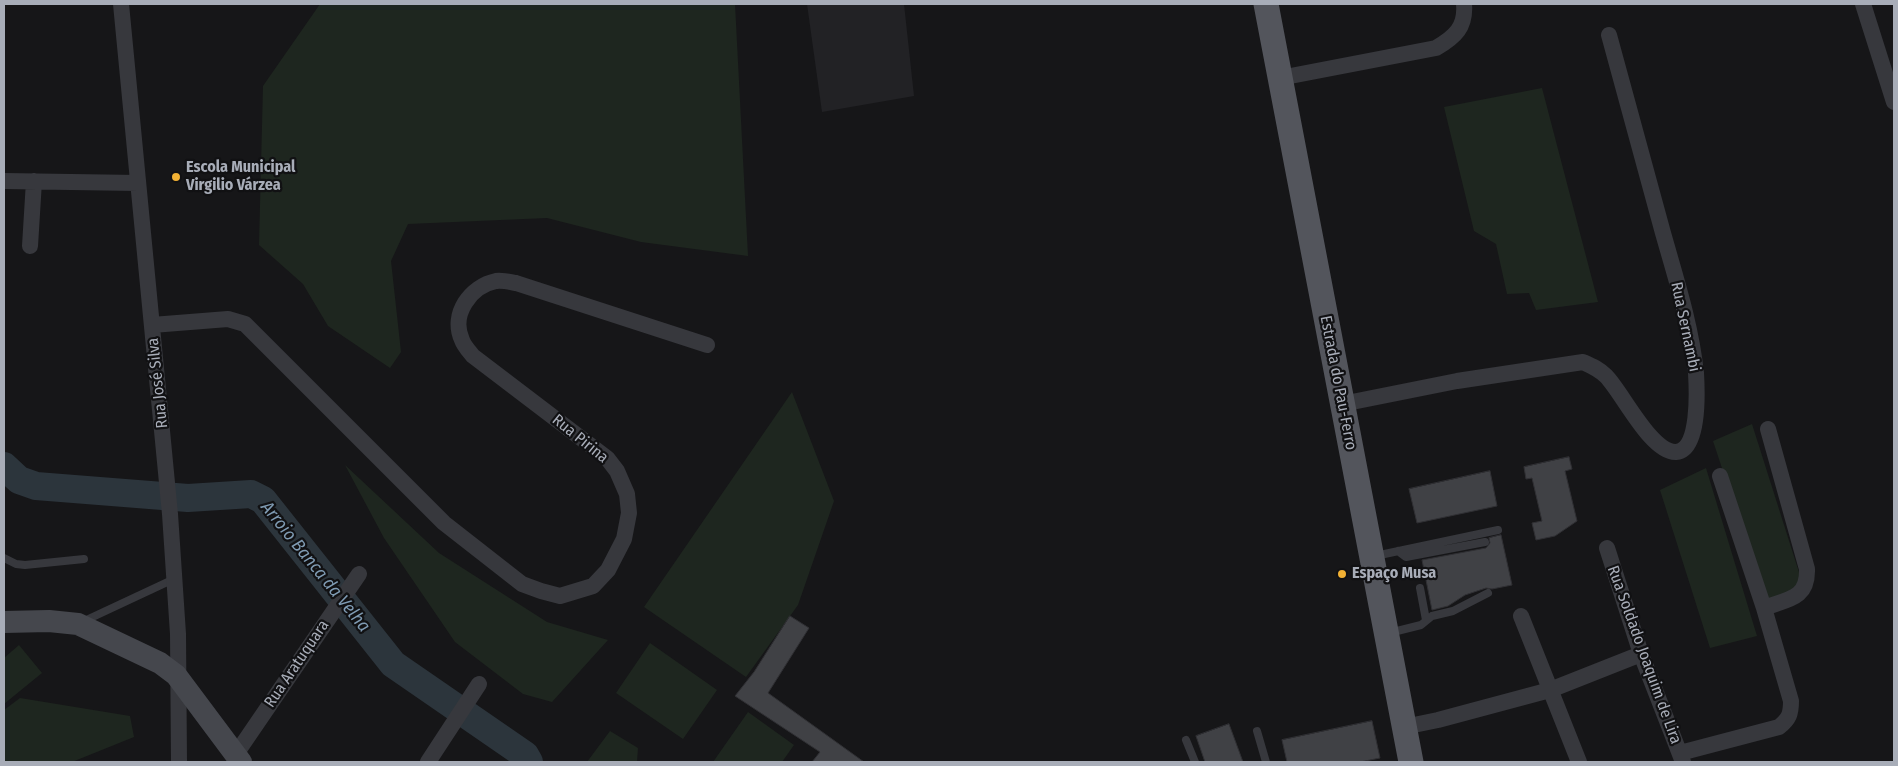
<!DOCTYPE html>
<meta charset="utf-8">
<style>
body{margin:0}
#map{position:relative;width:1898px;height:766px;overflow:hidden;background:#161618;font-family:"Fira Sans Condensed",sans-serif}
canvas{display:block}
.frame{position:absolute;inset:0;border:5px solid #a8adb8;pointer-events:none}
</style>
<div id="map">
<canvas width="1898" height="766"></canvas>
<div class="frame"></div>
</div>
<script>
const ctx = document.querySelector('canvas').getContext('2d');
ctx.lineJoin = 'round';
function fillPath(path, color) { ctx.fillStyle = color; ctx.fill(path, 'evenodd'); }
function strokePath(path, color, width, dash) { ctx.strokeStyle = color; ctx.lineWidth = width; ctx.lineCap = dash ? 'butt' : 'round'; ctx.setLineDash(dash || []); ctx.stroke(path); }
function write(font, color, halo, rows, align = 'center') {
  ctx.font = font + ' "Fira Sans Condensed",sans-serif'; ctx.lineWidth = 4.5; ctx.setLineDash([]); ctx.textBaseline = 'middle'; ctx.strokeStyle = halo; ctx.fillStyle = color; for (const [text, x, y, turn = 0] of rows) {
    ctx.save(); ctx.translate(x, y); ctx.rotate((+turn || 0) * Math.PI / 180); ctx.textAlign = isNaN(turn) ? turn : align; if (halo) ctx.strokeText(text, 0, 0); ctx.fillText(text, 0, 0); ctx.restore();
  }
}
fillPath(new Path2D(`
 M 807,4 L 904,4 L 914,96 L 822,112 Z`), '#222225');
fillPath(new Path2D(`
 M 320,4 L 735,4 L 748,256 L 641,242 L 547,218 L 408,224 L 391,261 L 401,352 L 390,368 L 328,326 L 303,284 L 259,245 L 263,86 Z
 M 1542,88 L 1598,302 L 1536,310 L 1529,293 L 1507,294 L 1496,244 L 1474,231 L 1444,107 Z
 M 792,392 L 834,501 L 798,605 L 746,677 L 644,607 Z
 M 1752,424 L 1804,588 L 1766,601 L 1713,441 Z
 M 345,465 L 439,553 L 547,622 L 608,640 L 552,702 L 523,694 L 455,642 L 384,538 Z
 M 1706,468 L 1757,636 L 1710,648 L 1660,490 Z
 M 650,643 L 717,690 L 683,739 L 616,693 Z
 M 19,645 L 42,673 L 4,704 L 4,658 Z
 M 20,698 L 130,716 L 134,737 L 72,762 L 4,762 L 4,710 Z
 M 748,712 L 794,745 L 782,762 L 713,762 Z
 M 610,731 L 638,748 L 637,762 L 587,762 Z`), '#1e261f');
strokePath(new Path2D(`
 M 4,466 L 19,480 L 36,486 L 188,498 L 251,494 L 263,500 L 393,664 L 525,755 L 529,762`), '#2c353c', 28);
const building = new Path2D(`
 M 1569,457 L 1572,469 L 1565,471 L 1577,521 L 1555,536 L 1536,540 L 1532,523 L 1542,521 L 1532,478 L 1526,479 L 1524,467 Z
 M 1490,471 L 1497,506 L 1417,523 L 1409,489 Z
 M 1501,535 L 1512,585 L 1492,589 L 1486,588 L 1465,595 L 1448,606 L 1432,610 L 1422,560 L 1486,548 L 1490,543 L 1489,538 Z
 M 790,616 L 809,628 L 768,693 L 864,762 L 812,762 L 820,752 L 735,696 L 754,672 Z
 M 1372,721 L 1380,758 L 1360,762 L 1287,762 L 1282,740 Z
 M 1229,724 L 1243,762 L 1205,762 L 1196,736 Z`);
fillPath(building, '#404145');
strokePath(building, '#303034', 1);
strokePath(new Path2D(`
 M 1398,551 L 1406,557 L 1485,542
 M 1375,556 L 1498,530
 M 4,558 L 16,564 L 25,565 L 84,559
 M 1420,588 L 1426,620
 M 82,622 L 174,579
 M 1389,633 L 1421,625 L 1432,616 L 1453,611 L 1488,593
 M 1257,731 L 1266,762
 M 1186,740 L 1195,762`), '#37383d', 8);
strokePath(new Path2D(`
 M 121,4 L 170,514 L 178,634 L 179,762
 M 1863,4 L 1894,102
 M 1280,78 L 1436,48 C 1455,37 1466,27 1464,4
 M 4,181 L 138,183
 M 30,246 L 34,181
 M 152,325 L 228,319 L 245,324 L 444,523 L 522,584 L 541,591 L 560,596 L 593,586 L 608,570 L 624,539 L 629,513 L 627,494 L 617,471 L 607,458 L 473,356 C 469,351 464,346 462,340 C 450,314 471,286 496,281 C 502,280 510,282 516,283 L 707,345
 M 1342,404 L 1457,381 L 1583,362 C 1592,366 1599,369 1606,376 C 1622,392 1651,453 1676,452 C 1700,450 1697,390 1696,373 C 1691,325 1676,279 1663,233 C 1645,167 1627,101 1609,35
 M 1607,548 L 1641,654 L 1683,762
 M 1764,608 C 1788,599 1808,599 1807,569 L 1768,429
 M 1521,616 L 1579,762
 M 1404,727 L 1438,720 L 1550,690 L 1641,654
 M 1680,753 L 1779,727 C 1789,719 1791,714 1791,701 L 1764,608 L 1720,476
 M 236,754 L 359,574
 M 428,762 L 479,684`), '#37383d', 16);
strokePath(new Path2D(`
 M 4,622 L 49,621 L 78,624 L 160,663 L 176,675 L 241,762`), '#45474d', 22);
strokePath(new Path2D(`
 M 1266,4 L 1411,762`), '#53555c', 25);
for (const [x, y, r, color] of [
 [176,177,5,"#f2b134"],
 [1342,574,5,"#f2b134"]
]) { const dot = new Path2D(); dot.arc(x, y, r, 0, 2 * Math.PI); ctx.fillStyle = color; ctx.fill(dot); strokePath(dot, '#111113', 2); }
write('bold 16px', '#a8adb8', '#111113', [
 ["Escola Municipal",186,168],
 ["Virgilio Várzea",186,186],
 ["Espaço Musa",1352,574]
], 'left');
write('16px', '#a8adb8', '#111113', [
 ["Rua Sernambi",1685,327,78],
 ["Rua José Silva",158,383,-96],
 ["Estrada do Pau-Ferro",1338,383,79],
 ["Rua Pirina",580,439,39],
 ["Rua Soldado Joaquim de Lira",1644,655,70],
 ["Rua Aratuquara",297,664,-56]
]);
write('italic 18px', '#7f9bb3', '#111113', [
 ["Arroio Banca da Velha",315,567,51]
]);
</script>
